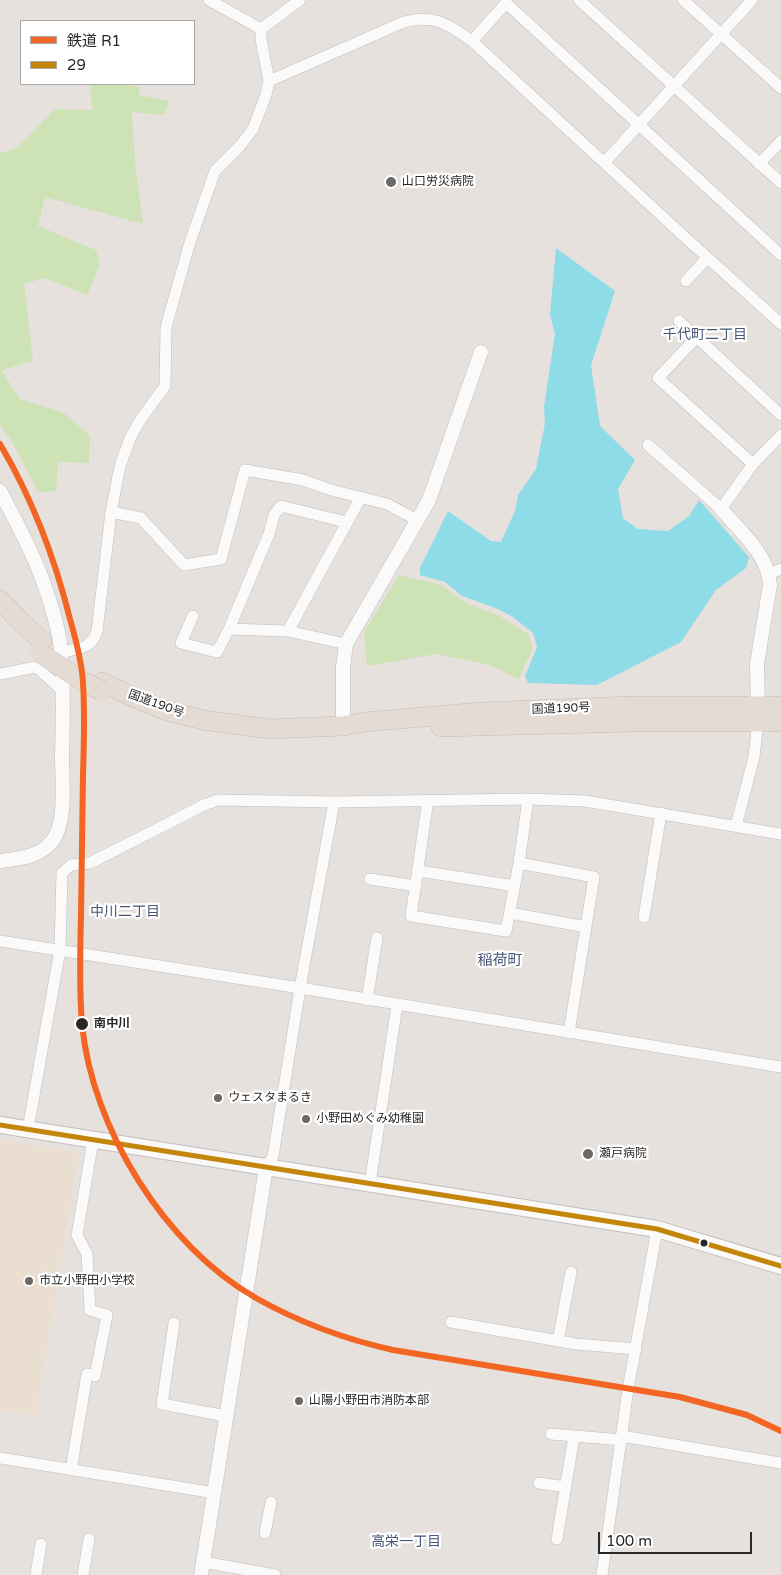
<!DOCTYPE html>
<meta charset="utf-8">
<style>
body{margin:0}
#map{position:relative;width:781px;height:1575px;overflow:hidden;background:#e6e1dd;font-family:"Varela Round","Noto Sans JP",sans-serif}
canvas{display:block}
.legend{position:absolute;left:20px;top:20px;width:175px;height:65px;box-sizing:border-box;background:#fff;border:1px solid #a9a9a9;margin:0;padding:6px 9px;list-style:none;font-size:15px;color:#282828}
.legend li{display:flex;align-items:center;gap:10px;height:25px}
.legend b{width:25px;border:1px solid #a9a9a9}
.scale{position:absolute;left:598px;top:1532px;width:154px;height:22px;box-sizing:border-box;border:2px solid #282828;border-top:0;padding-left:6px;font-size:15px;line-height:18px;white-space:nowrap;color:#282828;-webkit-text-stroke:4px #fff;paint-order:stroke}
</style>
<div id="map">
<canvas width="781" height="1575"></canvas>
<ul class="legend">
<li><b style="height:6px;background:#f26522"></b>鉄道 R1</li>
<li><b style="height:6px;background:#c3860a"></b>29</li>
</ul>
<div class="scale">100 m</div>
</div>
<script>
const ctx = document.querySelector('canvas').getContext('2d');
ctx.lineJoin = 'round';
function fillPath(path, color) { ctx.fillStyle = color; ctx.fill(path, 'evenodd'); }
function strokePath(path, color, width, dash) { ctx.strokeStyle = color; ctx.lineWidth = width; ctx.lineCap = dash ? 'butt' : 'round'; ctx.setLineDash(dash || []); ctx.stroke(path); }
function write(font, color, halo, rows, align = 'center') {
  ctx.font = font + ' "Varela Round","Noto Sans JP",sans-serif'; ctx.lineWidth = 4.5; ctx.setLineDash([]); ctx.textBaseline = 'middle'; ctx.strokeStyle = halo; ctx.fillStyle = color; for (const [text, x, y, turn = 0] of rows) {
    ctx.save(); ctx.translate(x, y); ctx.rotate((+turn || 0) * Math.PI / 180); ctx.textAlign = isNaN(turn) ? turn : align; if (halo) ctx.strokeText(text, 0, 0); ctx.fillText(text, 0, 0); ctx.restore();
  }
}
fillPath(new Path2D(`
 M 0,1140 L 79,1152 L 36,1416 L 0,1410 Z`), '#eaded1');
fillPath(new Path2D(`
 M 89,84 L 124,84 L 139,87 L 139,95 L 169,101 L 164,115 L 132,112 L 135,162 L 143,224 L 45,197 L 38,226 L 96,250 L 100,264 L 87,295 L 45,278 L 24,284 L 33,361 L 1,370 L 20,399 L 64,413 L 90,436 L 89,463 L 58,462 L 56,491 L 38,492 L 11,440 L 0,425 L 0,153 L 17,148 L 55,109 L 93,110 Z
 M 399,575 L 442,585 L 462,601 L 500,616 L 528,634 L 533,648 L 519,679 L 489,665 L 436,654 L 367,666 L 364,632 Z`), '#cde2b5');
fillPath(new Path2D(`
 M 556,248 L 615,291 L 591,365 L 600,426 L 635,460 L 618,489 L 623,518 L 638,529 L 668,531 L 689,516 L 699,500 L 749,557 L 746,568 L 716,590 L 681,642 L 597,685 L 528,683 L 525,676 L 537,647 L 533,633 L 513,617 L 498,609 L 462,596 L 445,582 L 420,575 L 420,568 L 448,511 L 491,541 L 501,542 L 515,511 L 518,495 L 536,469 L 545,423 L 544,407 L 555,334 L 550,315 Z`), '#8fdce9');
const minor = new Path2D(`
 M 209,0 L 261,29
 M 579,0 L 781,183
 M 683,0 L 781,88
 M 261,29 L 300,0
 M 472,41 L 506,3 L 781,255
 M 269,81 L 404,22 C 434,14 448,24 472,41 L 688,240 L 781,324
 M 604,163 L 752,0
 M 759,164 L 781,141
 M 686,281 L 707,258
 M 679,321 L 781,415
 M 696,338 L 658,378 L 753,464
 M 648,445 L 721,509 L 753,464 L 781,435
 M 111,512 L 141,518 L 184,565 L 221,559 L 245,470 L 303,480 L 331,490 L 387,504 L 417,520
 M 769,574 L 781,569
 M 193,616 L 181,643 L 217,652 L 229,629 L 269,534 L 274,515 L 281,506 L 346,522
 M 229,629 L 288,631 L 346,644
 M 288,631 L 361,497
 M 61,652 C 79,648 91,650 97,631 L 111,512 L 120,466 L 131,436 L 141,419 L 165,386 L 166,327 L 190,242 L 215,171 L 240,146 L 253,129 L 266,95 L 269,81 L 261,39 L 261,29
 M 0,674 L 36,667 L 63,691
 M 428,800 L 411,916 L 506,931 L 519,863 L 528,799
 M 736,826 L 754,757 L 758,721
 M 519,863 L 594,877 L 569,1033
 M 419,871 L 515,886
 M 370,879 L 416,886
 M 510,913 L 586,927
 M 644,917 L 661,813
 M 0,941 L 300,988 L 781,1067
 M 367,1000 L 377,938
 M 28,1129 L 60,950 L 62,873 L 71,865 L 90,863 L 204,805 L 218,800 L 334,802 L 528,799 L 585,801 L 781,834
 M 266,1168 L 273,1156 L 300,988 L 334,802
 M 370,1184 L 397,1005
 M 451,1322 L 576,1344 L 636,1349
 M 174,1323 L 162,1404 L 226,1416
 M 558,1341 L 571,1272
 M 551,1434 L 622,1440
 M 622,1436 L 781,1463
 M 0,1458 L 215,1493
 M 71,1470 L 87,1374 L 95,1376 L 107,1315 L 90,1310 L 87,1254 L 77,1235 L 93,1140
 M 539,1483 L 566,1487
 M 265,1533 L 271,1502
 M 557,1539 L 574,1436
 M 203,1562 L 275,1575
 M 36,1575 L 41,1544
 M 83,1575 L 89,1539
 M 602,1575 L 628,1389 L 657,1229`);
const tertiary = new Path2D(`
 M 0,491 C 19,527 38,562 50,602 C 55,618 60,636 61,653 C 64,687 63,722 62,756 C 62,779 66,814 56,835 C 46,856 20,859 0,861
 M 721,509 C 740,531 768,554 770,585 L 757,664 L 758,716
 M 343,726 L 343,667 L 346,644 L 429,500 L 481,352
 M 201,1575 L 266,1168`);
const secondary = new Path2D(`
 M 0,1125 L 657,1229 L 781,1266`);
const trunk = new Path2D(`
 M 0,600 L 18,619 L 42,641
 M 102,682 L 133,697 L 167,711 L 203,720 L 270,729 L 343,726 L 364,722 L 482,712 L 632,706 L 781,706
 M 441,727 L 632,722 L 781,722`);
strokePath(minor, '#bfbebf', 12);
strokePath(tertiary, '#bfbebf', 15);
strokePath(secondary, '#bfbebf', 18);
strokePath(trunk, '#bfbdbc', 20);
strokePath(minor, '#fbfafa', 11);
strokePath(tertiary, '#fbfafa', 14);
strokePath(secondary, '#fbfafa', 16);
strokePath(trunk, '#e6dbd2', 19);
const trunkBridge = new Path2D(`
 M 40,653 L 84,682 L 102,691`);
strokePath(trunkBridge, '#bfbdbc', 20, []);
strokePath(trunkBridge, '#e6dbd2', 19);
strokePath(new Path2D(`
 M 0,1125 L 657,1229 L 781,1266`), '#c3860a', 5);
strokePath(new Path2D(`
 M 0,444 C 32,498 55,559 70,619 C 76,640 82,662 83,683 C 85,714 84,745 83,775 C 82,822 82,869 81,916 C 80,952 79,989 82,1024 C 92,1129 165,1246 256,1298 C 300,1323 344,1339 393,1350 L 680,1397 L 747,1415 L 781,1431`), '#f26522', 6);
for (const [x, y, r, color] of [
 [391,182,6,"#6a6967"],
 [82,1024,7,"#282828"],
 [218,1098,5,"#6a6967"],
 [306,1119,5,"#6a6967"],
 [588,1154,6,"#6a6967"],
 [704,1243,4.5,"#282828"],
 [29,1281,5,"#6a6967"],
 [299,1401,5,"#6a6967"]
]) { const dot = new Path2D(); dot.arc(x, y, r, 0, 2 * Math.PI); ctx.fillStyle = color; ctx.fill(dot); strokePath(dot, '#fff', 2); }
write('12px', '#282828', '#fff', [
 ["山口労災病院",402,182],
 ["ウェスタまるき",228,1098],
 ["小野田めぐみ幼稚園",316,1119],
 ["瀬戸病院",599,1154],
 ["市立小野田小学校",39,1281],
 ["山陽小野田市消防本部",309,1401]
], 'left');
write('12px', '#282828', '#fff', [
 ["国道190号",156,704,20],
 ["国道190号",561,709,-2]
]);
write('bold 12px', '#282828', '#fff', [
 ["南中川",94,1024]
], 'left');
write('14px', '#485678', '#fff', [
 ["千代町二丁目",705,335],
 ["中川二丁目",125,912],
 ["高栄一丁目",406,1542]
]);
write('15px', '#485678', '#fff', [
 ["稲荷町",500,961]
]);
</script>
